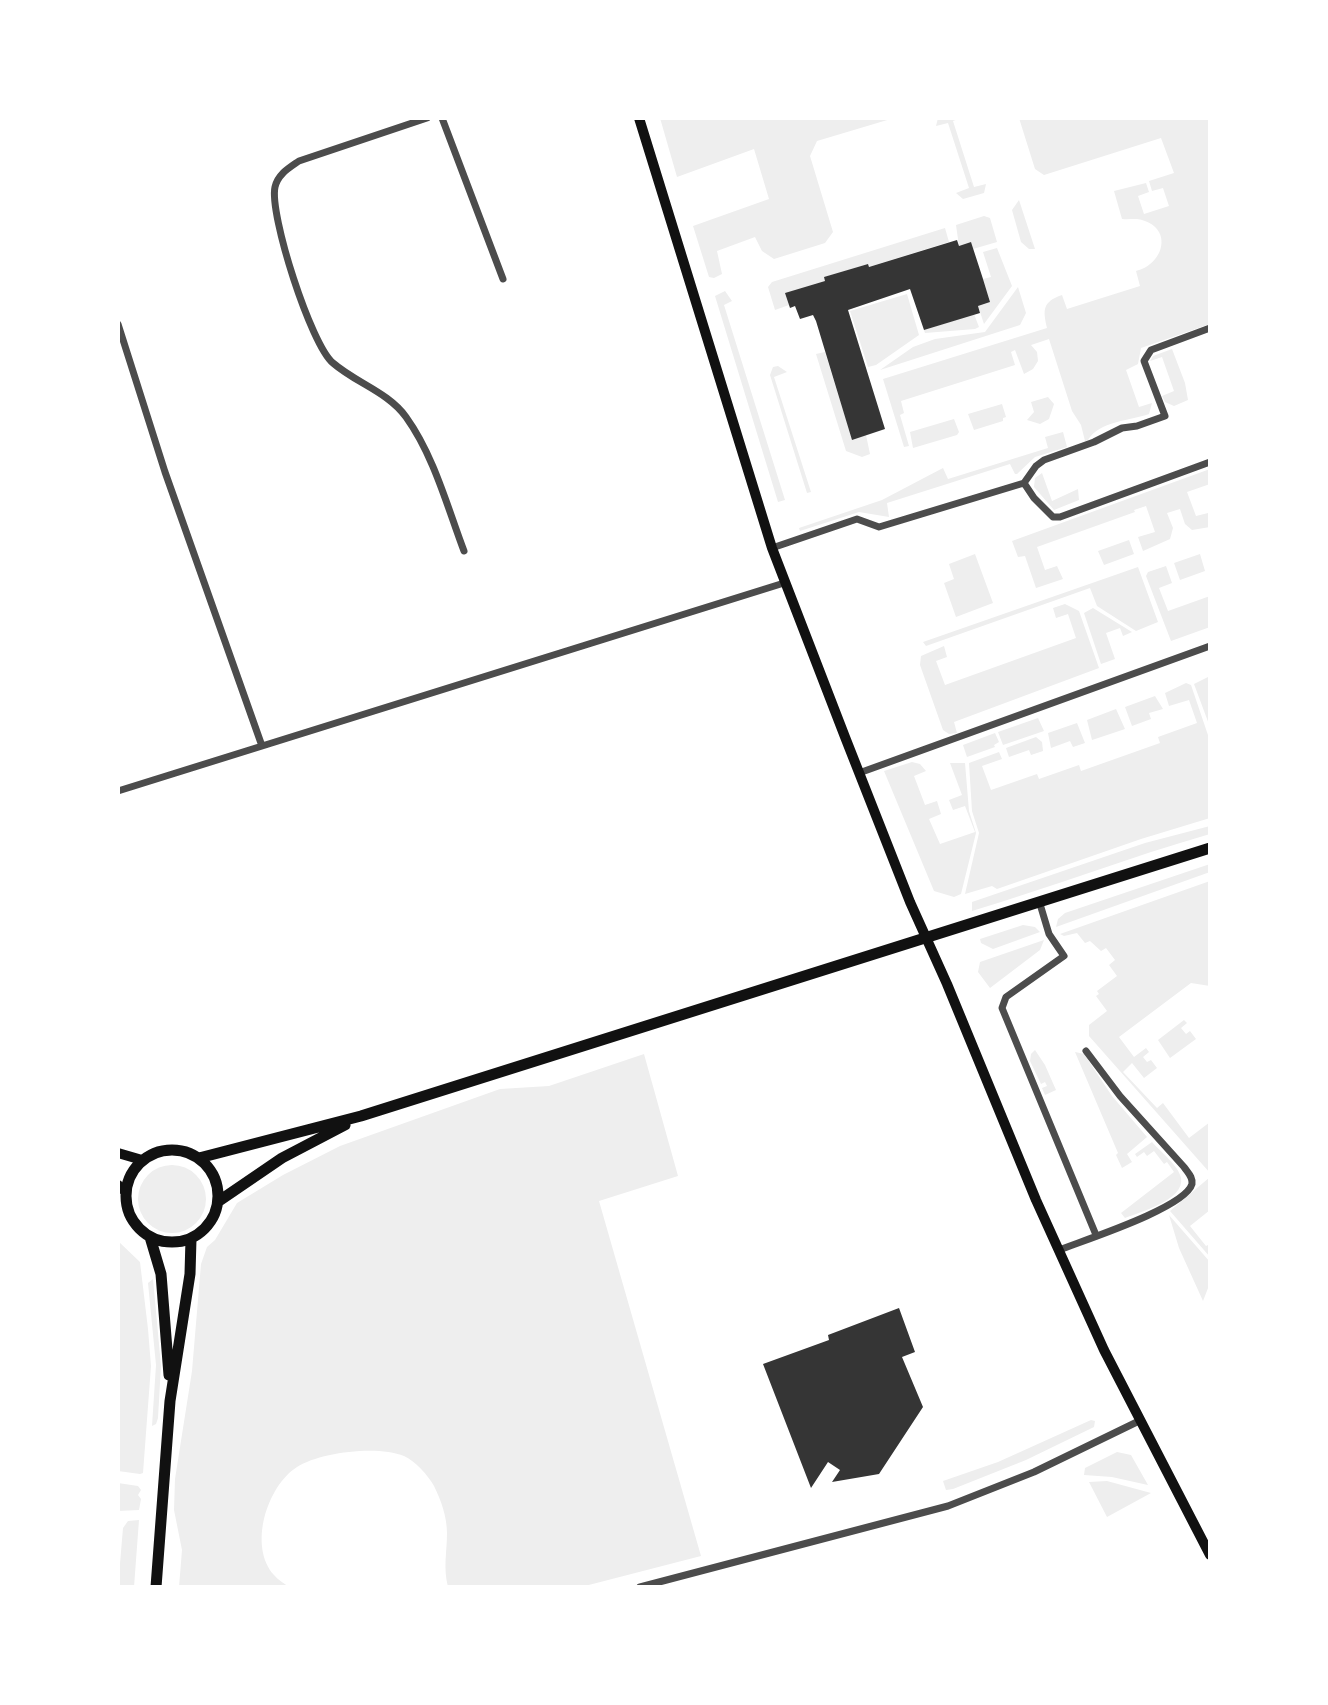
<!DOCTYPE html>
<style>
body{margin:0}
#map{position:relative;width:1328px;height:1705px;overflow:hidden;background:#fff;font-family:"Fira Sans Condensed",sans-serif}
canvas{display:block}
.frame{position:absolute;inset:0;border:120px solid #fff;pointer-events:none}
</style>
<div id="map">
<canvas width="1328" height="1705"></canvas>
<div class="frame"></div>
</div>
<script>
const ctx = document.querySelector('canvas').getContext('2d');
ctx.lineJoin = 'round';
function fillPath(path, color) { ctx.fillStyle = color; ctx.fill(path, 'evenodd'); }
function strokePath(path, color, width, dash) { ctx.strokeStyle = color; ctx.lineWidth = width; ctx.lineCap = dash ? 'butt' : 'round'; ctx.setLineDash(dash || []); ctx.stroke(path); }
fillPath(new Path2D(`
 M 660,118 L 894,118 L 817,141 L 810,156 L 833,232 L 825,243 L 774,259 L 762,251 L 755,237 L 717,251 L 722,274 L 714,278 L 709,277 L 693,226 L 769,199 L 754,149 L 677,177 Z
 M 938,118 L 961,118 L 953,121 L 974,187 L 986,184 L 984,193 L 963,199 L 956,193 L 969,188 L 948,123 L 936,126 Z
 M 1019,118 L 1210,118 L 1210,324 L 1141,348 L 1138,364 L 1126,370 L 1139,407 L 1152,403 L 1149,414 C 1130,421 1099,421 1088,440 L 1085,441 L 1081,425 L 1072,411 L 1049,339 L 1031,345 L 1037,352 L 1038,361 L 1033,369 L 1024,374 L 1015,350 L 1011,352 L 1015,365 L 901,401 L 904,413 L 900,415 L 909,446 L 904,447 L 883,379 L 1047,328 C 1043,310 1042,302 1062,295 L 1067,309 L 1140,286 L 1136,271 C 1163,265 1174,229 1142,220 C 1136,218 1129,220 1122,219 L 1114,191 L 1146,183 L 1149,192 L 1138,196 L 1144,214 L 1169,206 L 1163,188 L 1152,191 L 1149,181 L 1174,173 L 1161,138 L 1044,175 L 1035,169 Z
 M 1019,200 L 1035,249 L 1029,249 L 1021,242 L 1012,210 Z
 M 984,216 L 990,218 L 997,242 L 973,249 L 971,242 L 959,246 L 956,225 Z
 M 945,228 L 949,242 L 869,267 L 868,264 L 825,277 L 825,281 L 786,293 L 789,305 L 775,310 L 768,287 L 772,282 Z
 M 997,248 L 1012,286 L 984,324 L 978,306 L 990,302 L 983,279 L 991,277 L 983,252 Z
 M 1018,287 L 1026,313 L 1020,325 L 880,370 L 913,347 L 935,339 L 985,332 Z
 M 725,291 L 732,301 L 724,305 L 785,500 L 778,502 L 715,296 Z
 M 907,294 L 919,335 L 876,365 L 868,367 L 850,311 Z
 M 974,314 L 979,327 L 975,329 L 925,333 L 924,330 Z
 M 1172,349 L 1185,383 L 1188,400 L 1174,406 L 1165,402 L 1162,396 L 1174,391 L 1162,357 L 1150,361 L 1153,356 Z
 M 825,352 L 852,439 L 866,435 L 870,454 L 862,457 L 846,451 L 816,354 Z
 M 778,366 L 787,372 L 774,377 L 811,492 L 807,493 L 770,375 L 773,367 Z
 M 1048,397 L 1054,404 L 1049,419 L 1040,424 L 1027,420 L 1034,412 L 1031,402 Z
 M 1002,404 L 1006,417 L 1003,418 L 1003,421 L 974,430 L 968,414 Z
 M 954,419 L 959,432 L 957,435 L 913,448 L 910,432 Z
 M 1063,432 L 1067,447 L 1035,457 L 1017,474 L 1015,474 L 1010,464 L 887,503 L 889,517 L 859,512 L 800,531 L 799,528 L 882,500 L 943,468 L 948,479 L 1048,448 L 1045,437 Z
 M 1210,469 L 1210,484 L 1187,492 L 1196,516 L 1208,513 L 1210,527 L 1192,530 L 1185,524 L 1180,509 L 1167,513 L 1173,528 L 1170,539 L 1143,551 L 1138,537 L 1155,532 L 1146,506 L 1134,510 L 1135,512 L 1037,547 L 1045,570 L 1057,566 L 1063,579 L 1036,588 L 1025,556 L 1018,557 L 1012,541 Z
 M 1042,473 L 1052,501 L 1078,489 L 1079,500 L 1054,510 L 1034,487 L 1035,478 Z
 M 1129,540 L 1134,554 L 1104,565 L 1098,551 Z
 M 975,554 L 993,603 L 956,617 L 944,583 L 954,579 L 949,564 Z
 M 1200,554 L 1205,571 L 1180,580 L 1174,563 Z
 M 1166,566 L 1172,583 L 1159,588 L 1168,611 L 1210,596 L 1210,627 L 1171,641 L 1146,576 L 1148,572 Z
 M 1138,567 L 1158,622 L 1136,631 L 1097,606 L 1090,588 L 926,646 L 923,642 Z
 M 1065,604 L 1079,611 L 1099,668 L 954,722 L 957,733 L 949,734 L 943,730 L 920,665 L 921,656 L 944,646 L 947,657 L 936,661 L 945,685 L 1076,638 L 1068,614 L 1056,618 L 1053,608 Z
 M 1093,608 L 1132,632 L 1123,636 L 1120,628 L 1106,633 L 1115,659 L 1101,664 L 1084,613 Z
 M 1210,676 L 1210,727 L 1194,684 Z
 M 1186,683 L 1191,685 L 1210,741 L 1210,818 L 1141,839 L 997,889 L 992,886 L 965,894 L 979,833 L 972,811 L 969,763 L 999,752 L 1002,759 L 982,766 L 991,790 L 1037,774 L 1039,779 L 1079,765 L 1081,771 L 1160,743 L 1158,737 L 1197,723 L 1189,700 L 1169,706 L 1165,693 Z
 M 1155,696 L 1163,709 L 1149,713 L 1151,719 L 1132,726 L 1125,707 Z
 M 1116,709 L 1125,729 L 1092,740 L 1087,720 Z
 M 1038,718 L 1044,731 L 1003,745 L 998,732 Z
 M 1077,723 L 1085,743 L 1073,747 L 1070,741 L 1051,748 L 1048,733 Z
 M 995,733 L 999,742 L 994,745 L 995,747 L 967,757 L 963,745 Z
 M 1036,737 L 1042,742 L 1043,751 L 1031,755 L 1029,750 L 1009,757 L 1006,748 Z
 M 912,762 L 920,764 L 926,771 L 914,776 L 925,805 L 937,801 L 941,814 L 929,819 L 940,844 L 975,832 L 965,806 L 953,810 L 949,800 L 962,795 L 950,763 L 965,763 L 969,811 L 976,833 L 961,894 L 954,897 L 934,891 L 884,771 Z
 M 1210,826 L 1210,834 C 1130,857 1052,887 972,911 L 972,902 L 1145,843 Z
 M 1210,864 L 1210,872 L 1056,927 L 1058,919 L 1065,913 Z
 M 1210,881 L 1210,986 L 1191,983 L 1119,1037 L 1134,1057 L 1146,1048 L 1149,1052 L 1143,1057 L 1147,1062 L 1151,1060 L 1157,1068 L 1144,1078 L 1132,1063 L 1123,1072 L 1157,1108 L 1163,1103 L 1189,1138 L 1210,1122 L 1210,1173 L 1089,1036 L 1089,1025 L 1107,1011 L 1096,996 L 1099,994 L 1097,991 L 1117,976 L 1109,965 L 1115,960 L 1106,948 L 1101,951 L 1090,941 L 1085,943 L 1077,933 L 1064,936 L 1060,934 Z
 M 1023,925 L 1035,927 L 1040,932 L 993,949 L 981,943 L 980,939 Z
 M 1044,940 L 1040,950 L 990,988 L 978,972 L 980,962 Z
 M 1184,1020 L 1187,1023 L 1181,1028 L 1186,1034 L 1190,1031 L 1196,1039 L 1170,1058 L 1158,1040 Z
 M 1035,1050 L 1045,1065 L 1056,1090 L 1045,1095 L 1042,1088 L 1047,1086 L 1045,1082 L 1041,1084 L 1030,1061 L 1031,1054 Z
 M 1075,1052 L 1084,1054 L 1112,1096 L 1147,1137 L 1127,1154 L 1132,1162 L 1122,1168 L 1116,1155 L 1118,1153 Z
 M 644,1054 L 678,1176 L 599,1201 L 701,1556 L 581,1587 L 448,1587 C 443,1567 447,1552 447,1533 C 447,1517 441,1500 434,1486 C 428,1475 415,1461 404,1456 C 378,1445 320,1452 297,1467 C 267,1486 248,1546 274,1575 C 278,1580 284,1583 289,1587 L 179,1587 L 182,1550 L 174,1510 L 175,1479 L 192,1371 L 201,1264 L 207,1247 L 215,1240 L 237,1203 L 283,1175 L 340,1146 L 500,1089 L 549,1086 Z
 M 1152,1142 C 1160,1151 1179,1166 1181,1178 C 1185,1200 1140,1212 1125,1218 L 1121,1213 L 1174,1172 L 1167,1162 L 1164,1164 L 1154,1151 L 1147,1156 L 1144,1152 L 1137,1157 L 1135,1154 Z
 M138 1199a34 34 0 1 1 68 0a34 34 0 1 1-68 0Z
 M 1210,1177 L 1210,1210 L 1190,1226 L 1206,1246 L 1210,1244 L 1210,1257 L 1170,1211 Z
 M 1169,1215 L 1210,1262 L 1210,1283 L 1203,1301 L 1179,1248 Z
 M 118,1241 L 140,1262 L 148,1329 L 151,1366 L 143,1473 L 140,1474 L 118,1471 Z
 M 153,1279 L 161,1366 L 158,1418 L 156,1424 L 152,1426 L 156,1365 L 148,1283 Z
 M 1091,1420 L 1095,1421 L 1094,1427 L 1026,1460 L 953,1489 L 946,1490 L 943,1481 L 998,1462 Z
 M 1117,1452 L 1131,1455 L 1148,1485 L 1112,1477 L 1084,1475 L 1085,1468 Z
 M 1107,1481 L 1151,1493 L 1107,1517 L 1089,1482 Z
 M 118,1483 L 138,1486 L 141,1490 L 138,1495 L 141,1499 L 139,1510 L 118,1511 Z
 M 139,1520 L 134,1587 L 118,1587 L 123,1528 L 128,1521 Z`), '#eee');
fillPath(new Path2D(`
 M 957,240 L 959,246 L 971,242 L 983,279 L 990,302 L 978,306 L 980,313 L 924,330 L 910,289 L 848,310 L 885,429 L 852,440 L 816,321 L 813,315 L 800,319 L 795,306 L 790,308 L 785,293 L 825,281 L 824,277 L 868,264 L 869,267 Z
 M 899,1308 L 915,1352 L 902,1357 L 923,1407 L 879,1474 L 832,1482 L 840,1470 L 828,1462 L 811,1488 L 763,1364 L 829,1340 L 828,1335 Z`), '#353535');
strokePath(new Path2D(`
 M 427,118 L 299,161 C 289,168 278,174 275,187 C 269,214 311,345 333,363 C 356,383 388,392 406,417 C 434,456 447,506 464,551
 M 442,118 L 503,279
 M 118,324 L 165,472 L 262,746
 M 1024,483 L 1034,498 L 1053,517 L 1060,517 L 1210,462
 M 772,548 L 857,519 L 879,527 L 1024,483 L 1036,466 L 1044,460 L 1094,442 L 1122,428 L 1137,426 L 1165,416 L 1144,361 L 1151,350 L 1210,328
 M 859,773 L 1210,646
 M 118,791 L 784,583
 M 1040,904 L 1049,934 L 1064,956 L 1006,997 L 1002,1008 L 1096,1235
 M 1059,1250 C 1084,1240 1185,1208 1192,1184 C 1193,1177 1188,1173 1184,1167 L 1120,1096 L 1086,1051
 M 640,1587 L 948,1506 L 1034,1472 L 1139,1421`), '#4c4c4c', 7);
strokePath(new Path2D(`
 M 639,118 L 772,548 L 845,737 L 910,902 L 947,984 L 1036,1200 L 1104,1350 L 1210,1555
 M 118,1153 L 142,1160
 M 118,1185 L 126,1192`), '#111', 10);
strokePath(new Path2D(`
 M126 1196a46 46 0 1 1 92 0a46 46 0 1 1-92 0Z
 M 199,1158 L 361,1116 L 1210,848
 M 219,1201 L 282,1158 L 345,1125
 M 150,1237 L 161,1274 L 169,1375
 M 156,1587 L 170,1401 L 190,1274 L 191,1239`), '#111', 11);
</script>
